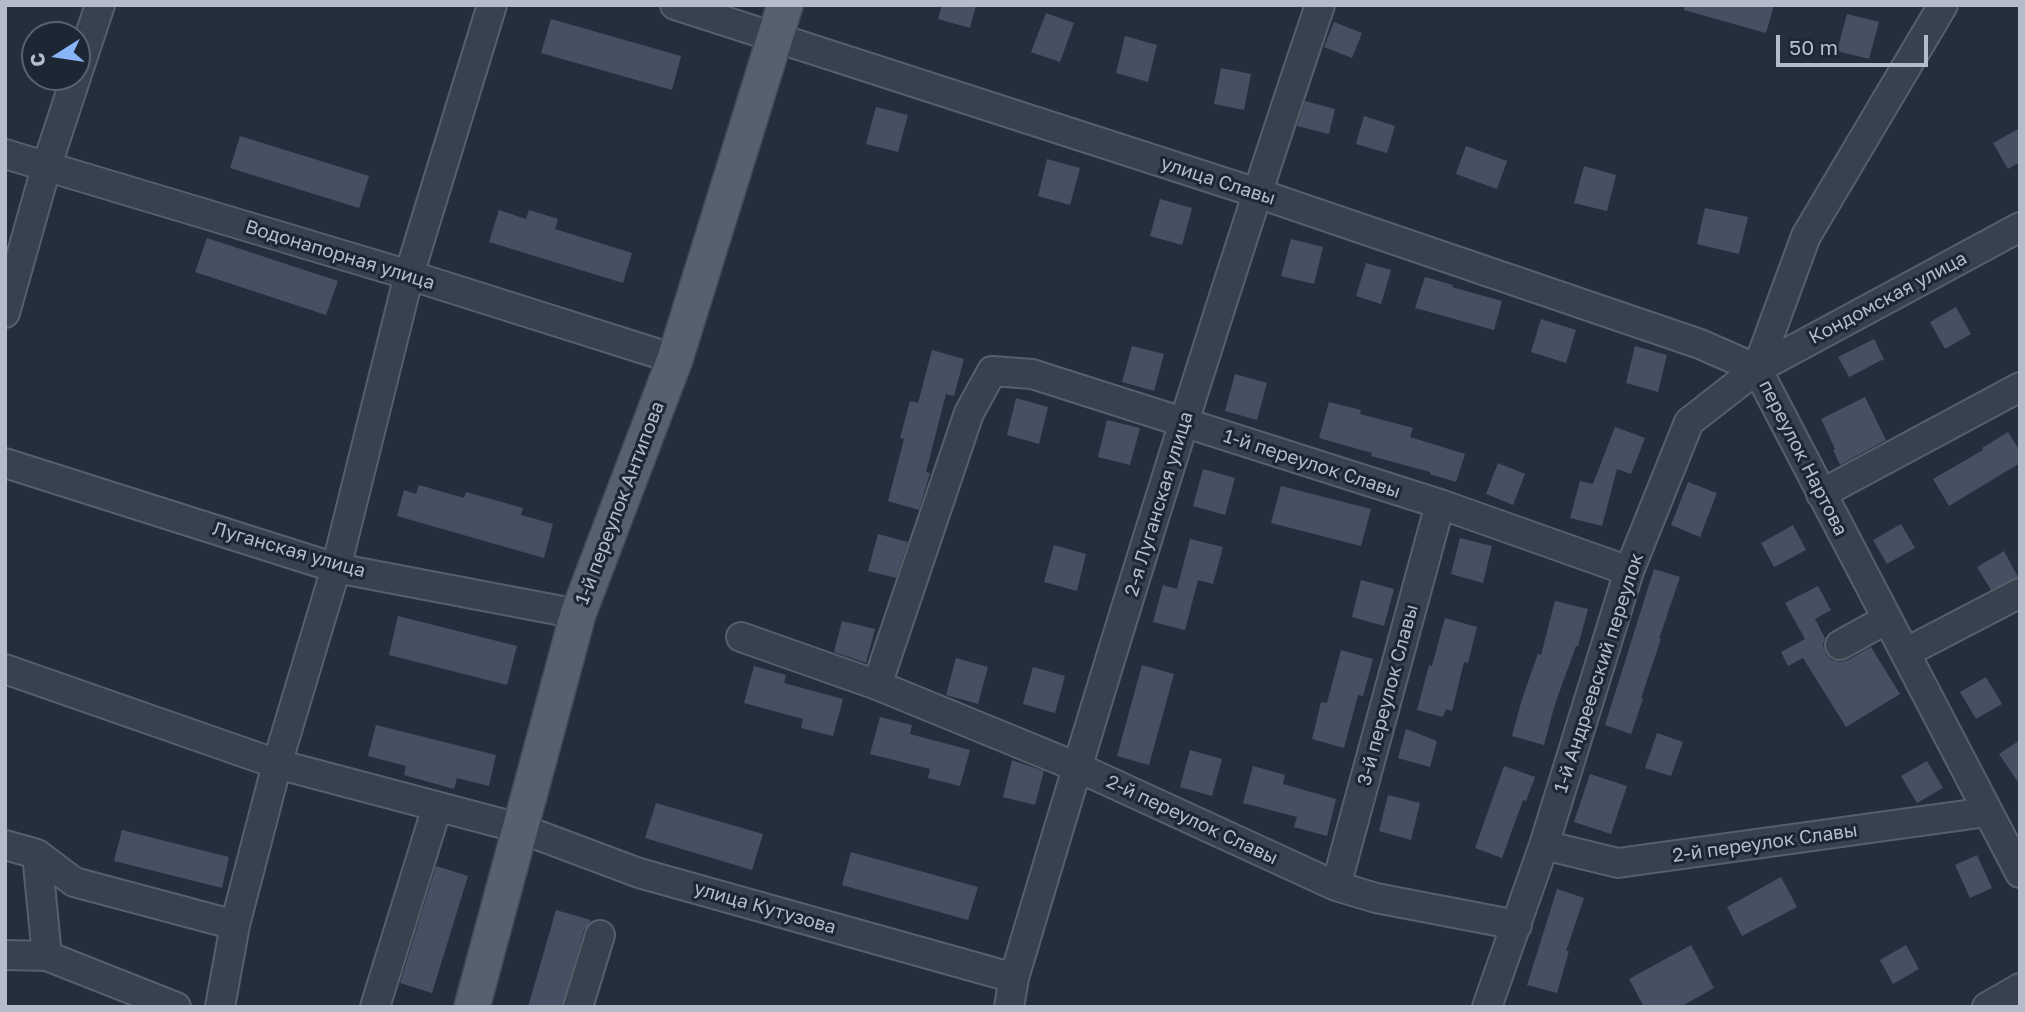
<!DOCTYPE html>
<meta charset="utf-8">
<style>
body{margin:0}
#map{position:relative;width:2025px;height:1012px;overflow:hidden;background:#242f3e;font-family:"Golos Text",sans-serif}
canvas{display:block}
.frame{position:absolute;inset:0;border:7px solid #b4bcc9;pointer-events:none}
.north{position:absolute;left:21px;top:21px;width:70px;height:70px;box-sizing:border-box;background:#1d2633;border:2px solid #59626f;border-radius:50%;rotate:258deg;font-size:19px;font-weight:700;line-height:28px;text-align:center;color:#b4bcc9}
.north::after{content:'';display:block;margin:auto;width:24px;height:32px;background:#8ab4f8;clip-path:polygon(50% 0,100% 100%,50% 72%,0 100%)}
.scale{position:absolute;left:1776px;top:35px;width:152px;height:32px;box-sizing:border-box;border:4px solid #b4bcc9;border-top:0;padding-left:9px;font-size:21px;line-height:24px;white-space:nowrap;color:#b4bcc9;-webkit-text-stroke:5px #1d2633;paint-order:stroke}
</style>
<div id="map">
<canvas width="2025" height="1012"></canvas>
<div class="frame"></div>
<div class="north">С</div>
<div class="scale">50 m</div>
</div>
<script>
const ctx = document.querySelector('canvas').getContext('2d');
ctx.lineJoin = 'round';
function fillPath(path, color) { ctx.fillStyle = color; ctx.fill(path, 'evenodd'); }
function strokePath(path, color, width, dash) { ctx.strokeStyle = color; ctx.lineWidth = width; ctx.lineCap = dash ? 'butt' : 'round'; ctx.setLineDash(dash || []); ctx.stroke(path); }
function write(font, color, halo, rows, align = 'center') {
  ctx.font = font + ' "Golos Text",sans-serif'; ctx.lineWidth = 6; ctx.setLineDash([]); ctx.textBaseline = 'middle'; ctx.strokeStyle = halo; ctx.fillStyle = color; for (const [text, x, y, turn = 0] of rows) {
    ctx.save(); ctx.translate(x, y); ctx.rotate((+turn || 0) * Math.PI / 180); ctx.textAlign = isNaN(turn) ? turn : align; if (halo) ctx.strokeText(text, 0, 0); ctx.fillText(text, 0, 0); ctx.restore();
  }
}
fillPath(new Path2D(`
 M 942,5 L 976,5 L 970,28 L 938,19 Z
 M 1684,5 L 1774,5 L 1766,33 L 1684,10 Z
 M 1046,13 L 1074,23 L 1060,62 L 1031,52 Z
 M 1847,14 L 1879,22 L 1869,59 L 1837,51 Z
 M 551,19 L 681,56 L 672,90 L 541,53 Z
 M 1334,22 L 1362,33 L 1352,58 L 1324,47 Z
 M 1125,36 L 1157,45 L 1148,82 L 1116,73 Z
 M 1221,68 L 1251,74 L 1244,110 L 1214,104 Z
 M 1305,101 L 1335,109 L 1329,134 L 1297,126 Z
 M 876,107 L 908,115 L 898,152 L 866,144 Z
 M 1364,116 L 1395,126 L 1387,153 L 1356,144 Z
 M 2020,128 L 2020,162 L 2008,169 L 1993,143 Z
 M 240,136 L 369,176 L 359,208 L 230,168 Z
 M 1466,146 L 1507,161 L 1497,189 L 1456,174 Z
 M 1047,159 L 1080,168 L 1070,205 L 1038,196 Z
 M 1584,166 L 1616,175 L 1607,211 L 1574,203 Z
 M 1160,199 L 1192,208 L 1182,245 L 1150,236 Z
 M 1705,208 L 1748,217 L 1739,254 L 1697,244 Z
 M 499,210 L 526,219 L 529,210 L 558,219 L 555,229 L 632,253 L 623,283 L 489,242 Z
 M 207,238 L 338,281 L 326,315 L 195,272 Z
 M 1291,239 L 1323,247 L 1314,284 L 1281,276 Z
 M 1366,263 L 1391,270 L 1381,304 L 1356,296 Z
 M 1425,277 L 1453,285 L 1452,287 L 1502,301 L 1494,330 L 1415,308 Z
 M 1956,307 L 1971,334 L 1945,349 L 1930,322 Z
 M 1541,319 L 1576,330 L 1566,363 L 1531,352 Z
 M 1874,339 L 1884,359 L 1849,377 L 1838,357 Z
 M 1132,346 L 1164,354 L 1154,391 L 1122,382 Z
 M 1635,346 L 1667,355 L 1658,392 L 1626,383 Z
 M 932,350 L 964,359 L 954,396 L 946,394 L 926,472 L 930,473 L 919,510 L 888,501 L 904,439 L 900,438 L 910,401 L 918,403 Z
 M 1235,374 L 1267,383 L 1257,420 L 1225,411 Z
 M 1865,397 L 1886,440 L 1840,465 L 1833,450 L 1835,449 L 1821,419 Z
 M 1016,398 L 1048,407 L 1039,444 L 1007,435 Z
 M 1329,402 L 1361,410 L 1360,414 L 1413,428 L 1410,437 L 1465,454 L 1456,482 L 1430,474 L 1430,472 L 1371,456 L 1372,453 L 1319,438 Z
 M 1107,420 L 1140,428 L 1130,465 L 1098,457 Z
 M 1615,427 L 1645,438 L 1631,474 L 1617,469 L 1602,526 L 1570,518 L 1580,481 L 1593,484 Z
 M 2008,432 L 2020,451 L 2020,463 L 1949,506 L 1933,479 L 1983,450 L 1982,448 Z
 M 1498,463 L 1525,474 L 1513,505 L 1486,494 Z
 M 1203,469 L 1235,478 L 1225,515 L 1193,506 Z
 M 1688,482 L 1717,493 L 1700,537 L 1671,525 Z
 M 419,485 L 464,498 L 466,492 L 523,508 L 521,515 L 553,524 L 544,558 L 397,516 L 404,490 L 416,494 Z
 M 1281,486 L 1371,509 L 1361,546 L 1271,523 Z
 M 1901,524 L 1915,548 L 1887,564 L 1873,540 Z
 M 1793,525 L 1806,550 L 1774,567 L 1761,543 Z
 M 878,534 L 908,542 L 896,578 L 868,571 Z
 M 1460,538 L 1492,546 L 1483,583 L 1451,574 Z
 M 1190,539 L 1223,547 L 1213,584 L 1198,580 L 1185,630 L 1153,622 L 1163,585 L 1177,589 Z
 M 1054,545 L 1086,554 L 1077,591 L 1044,582 Z
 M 2004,551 L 2018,577 L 1991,590 L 1977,567 Z
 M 1654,569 L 1680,577 L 1659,639 L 1661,639 L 1641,698 L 1643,699 L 1631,734 L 1605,725 Z
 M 1361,580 L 1394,589 L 1384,626 L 1352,617 Z
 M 1818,586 L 1831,610 L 1815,619 L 1825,638 L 1823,645 L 1826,654 L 1832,660 L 1840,662 L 1848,660 L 1871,647 L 1900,694 L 1846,727 L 1803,658 L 1788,666 L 1781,652 L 1805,639 L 1785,603 Z
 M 1555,601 L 1588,609 L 1578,646 L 1576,646 L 1555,704 L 1544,745 L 1512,736 L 1522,699 L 1538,654 L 1541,655 Z
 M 398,616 L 517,646 L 507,685 L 389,655 Z
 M 1445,618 L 1477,627 L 1468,663 L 1464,662 L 1452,711 L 1446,709 L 1443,717 L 1417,710 L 1429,665 L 1432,666 Z
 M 842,621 L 875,629 L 866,663 L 834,652 Z
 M 1341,650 L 1373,659 L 1363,696 L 1358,695 L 1344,748 L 1312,739 L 1321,702 L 1327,703 Z
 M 956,658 L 988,667 L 978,704 L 946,695 Z
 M 1142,665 L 1174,674 L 1149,765 L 1117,756 Z
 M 754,666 L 786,675 L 784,683 L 843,699 L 833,736 L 801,728 L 803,719 L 744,703 Z
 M 1033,667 L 1065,676 L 1055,713 L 1023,704 Z
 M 1986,677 L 2002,704 L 1976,719 L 1960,692 Z
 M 880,717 L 912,725 L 910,734 L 970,750 L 960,786 L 928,778 L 930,769 L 870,754 Z
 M 376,725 L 496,755 L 489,786 L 457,778 L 454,789 L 404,775 L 406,766 L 368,756 Z
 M 1406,729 L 1437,741 L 1430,767 L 1398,758 Z
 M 1657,733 L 1683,742 L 1671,776 L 1645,768 Z
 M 2020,740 L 2020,785 L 1999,754 Z
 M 1190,750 L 1222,759 L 1212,796 L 1180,787 Z
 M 1012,760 L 1044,771 L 1035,805 L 1003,797 Z
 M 1927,761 L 1943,788 L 1917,803 L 1901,776 Z
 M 1253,766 L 1285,775 L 1283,784 L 1336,799 L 1327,836 L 1294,827 L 1297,817 L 1243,803 Z
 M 1504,766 L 1535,777 L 1526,801 L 1523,800 L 1502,858 L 1475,848 Z
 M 1590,774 L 1627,786 L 1611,834 L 1574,822 Z
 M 1388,795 L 1420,803 L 1411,840 L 1379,831 Z
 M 656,803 L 763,834 L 752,870 L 645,838 Z
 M 122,830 L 229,857 L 222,888 L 114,861 Z
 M 851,852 L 978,887 L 968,920 L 842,885 Z
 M 1977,855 L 1992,888 L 1970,898 L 1955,865 Z
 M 436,866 L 468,876 L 432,993 L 400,983 Z
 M 1781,877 L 1797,907 L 1742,936 L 1727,907 Z
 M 1557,889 L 1584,898 L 1566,951 L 1569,951 L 1557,993 L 1527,985 Z
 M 556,910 L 591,920 L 584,930 L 562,1007 L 528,1007 Z
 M 1691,945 L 1714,988 L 1680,1007 L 1644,1007 L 1629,979 Z
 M 1906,945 L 1919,969 L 1893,984 L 1880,960 Z`), '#455162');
const minor = new Path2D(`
 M 675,5 L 1257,193 L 1700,344 L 1757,369
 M 1943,5 L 1806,236 L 1757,369 L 2020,873
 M 77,74 L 100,5
 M 5,154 L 409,275 L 675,359
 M 5,313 L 46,168 L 76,77
 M 5,463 L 336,568 L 578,614
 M 1821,494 L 2020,387
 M 741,637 L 877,685 L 1077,767 L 1336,886 L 1376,898 L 1517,925
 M 1840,645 L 1887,619
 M 1905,653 L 2020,593
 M 5,669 L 277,764 L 519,828 L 639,873 L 1014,978
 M 877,685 L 969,413 L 992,371 L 1032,374 L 1440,504 L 1629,571
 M 5,845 L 37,854 L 47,956 L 176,1007
 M 1544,845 L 1618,863 L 1987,812
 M 37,854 L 74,882 L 235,925
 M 1336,886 L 1440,504
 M 5,955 L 47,956
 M 220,1007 L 235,925 L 277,764 L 336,568 L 409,275 L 492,5
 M 375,1007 L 437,807
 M 578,1007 L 600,935
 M 1009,1007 L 1014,978 C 1111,652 1211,327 1320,5
 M 1487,1007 L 1544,845 L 1629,571 L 1689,422 L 1757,369 L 2020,227
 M 1987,1007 L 2020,988`);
const major = new Path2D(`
 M 472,1007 L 578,614 L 675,359 L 785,5`);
strokePath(minor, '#565f6c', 32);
strokePath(major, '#414a57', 38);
strokePath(minor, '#38414e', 28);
strokePath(major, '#56606e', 35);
write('19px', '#b4bcc9', '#1d2633', [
 ["улица Славы",1218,181,18],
 ["Водонапорная улица",340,255,17],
 ["Кондомская улица",1888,298,-28],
 ["переулок Нартова",1803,458,63],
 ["1-й переулок Славы",1312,464,18],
 ["1-й переулок Антипова",620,503,-69],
 ["2-я Луганская улица",1159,504,-73],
 ["Луганская улица",289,550,16],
 ["1-й Андреевский переулок",1599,673,-72],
 ["3-й переулок Славы",1388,695,-75],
 ["2-й переулок Славы",1192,820,25],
 ["2-й переулок Славы",1765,843,-8],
 ["улица Кутузова",765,908,16]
]);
</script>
